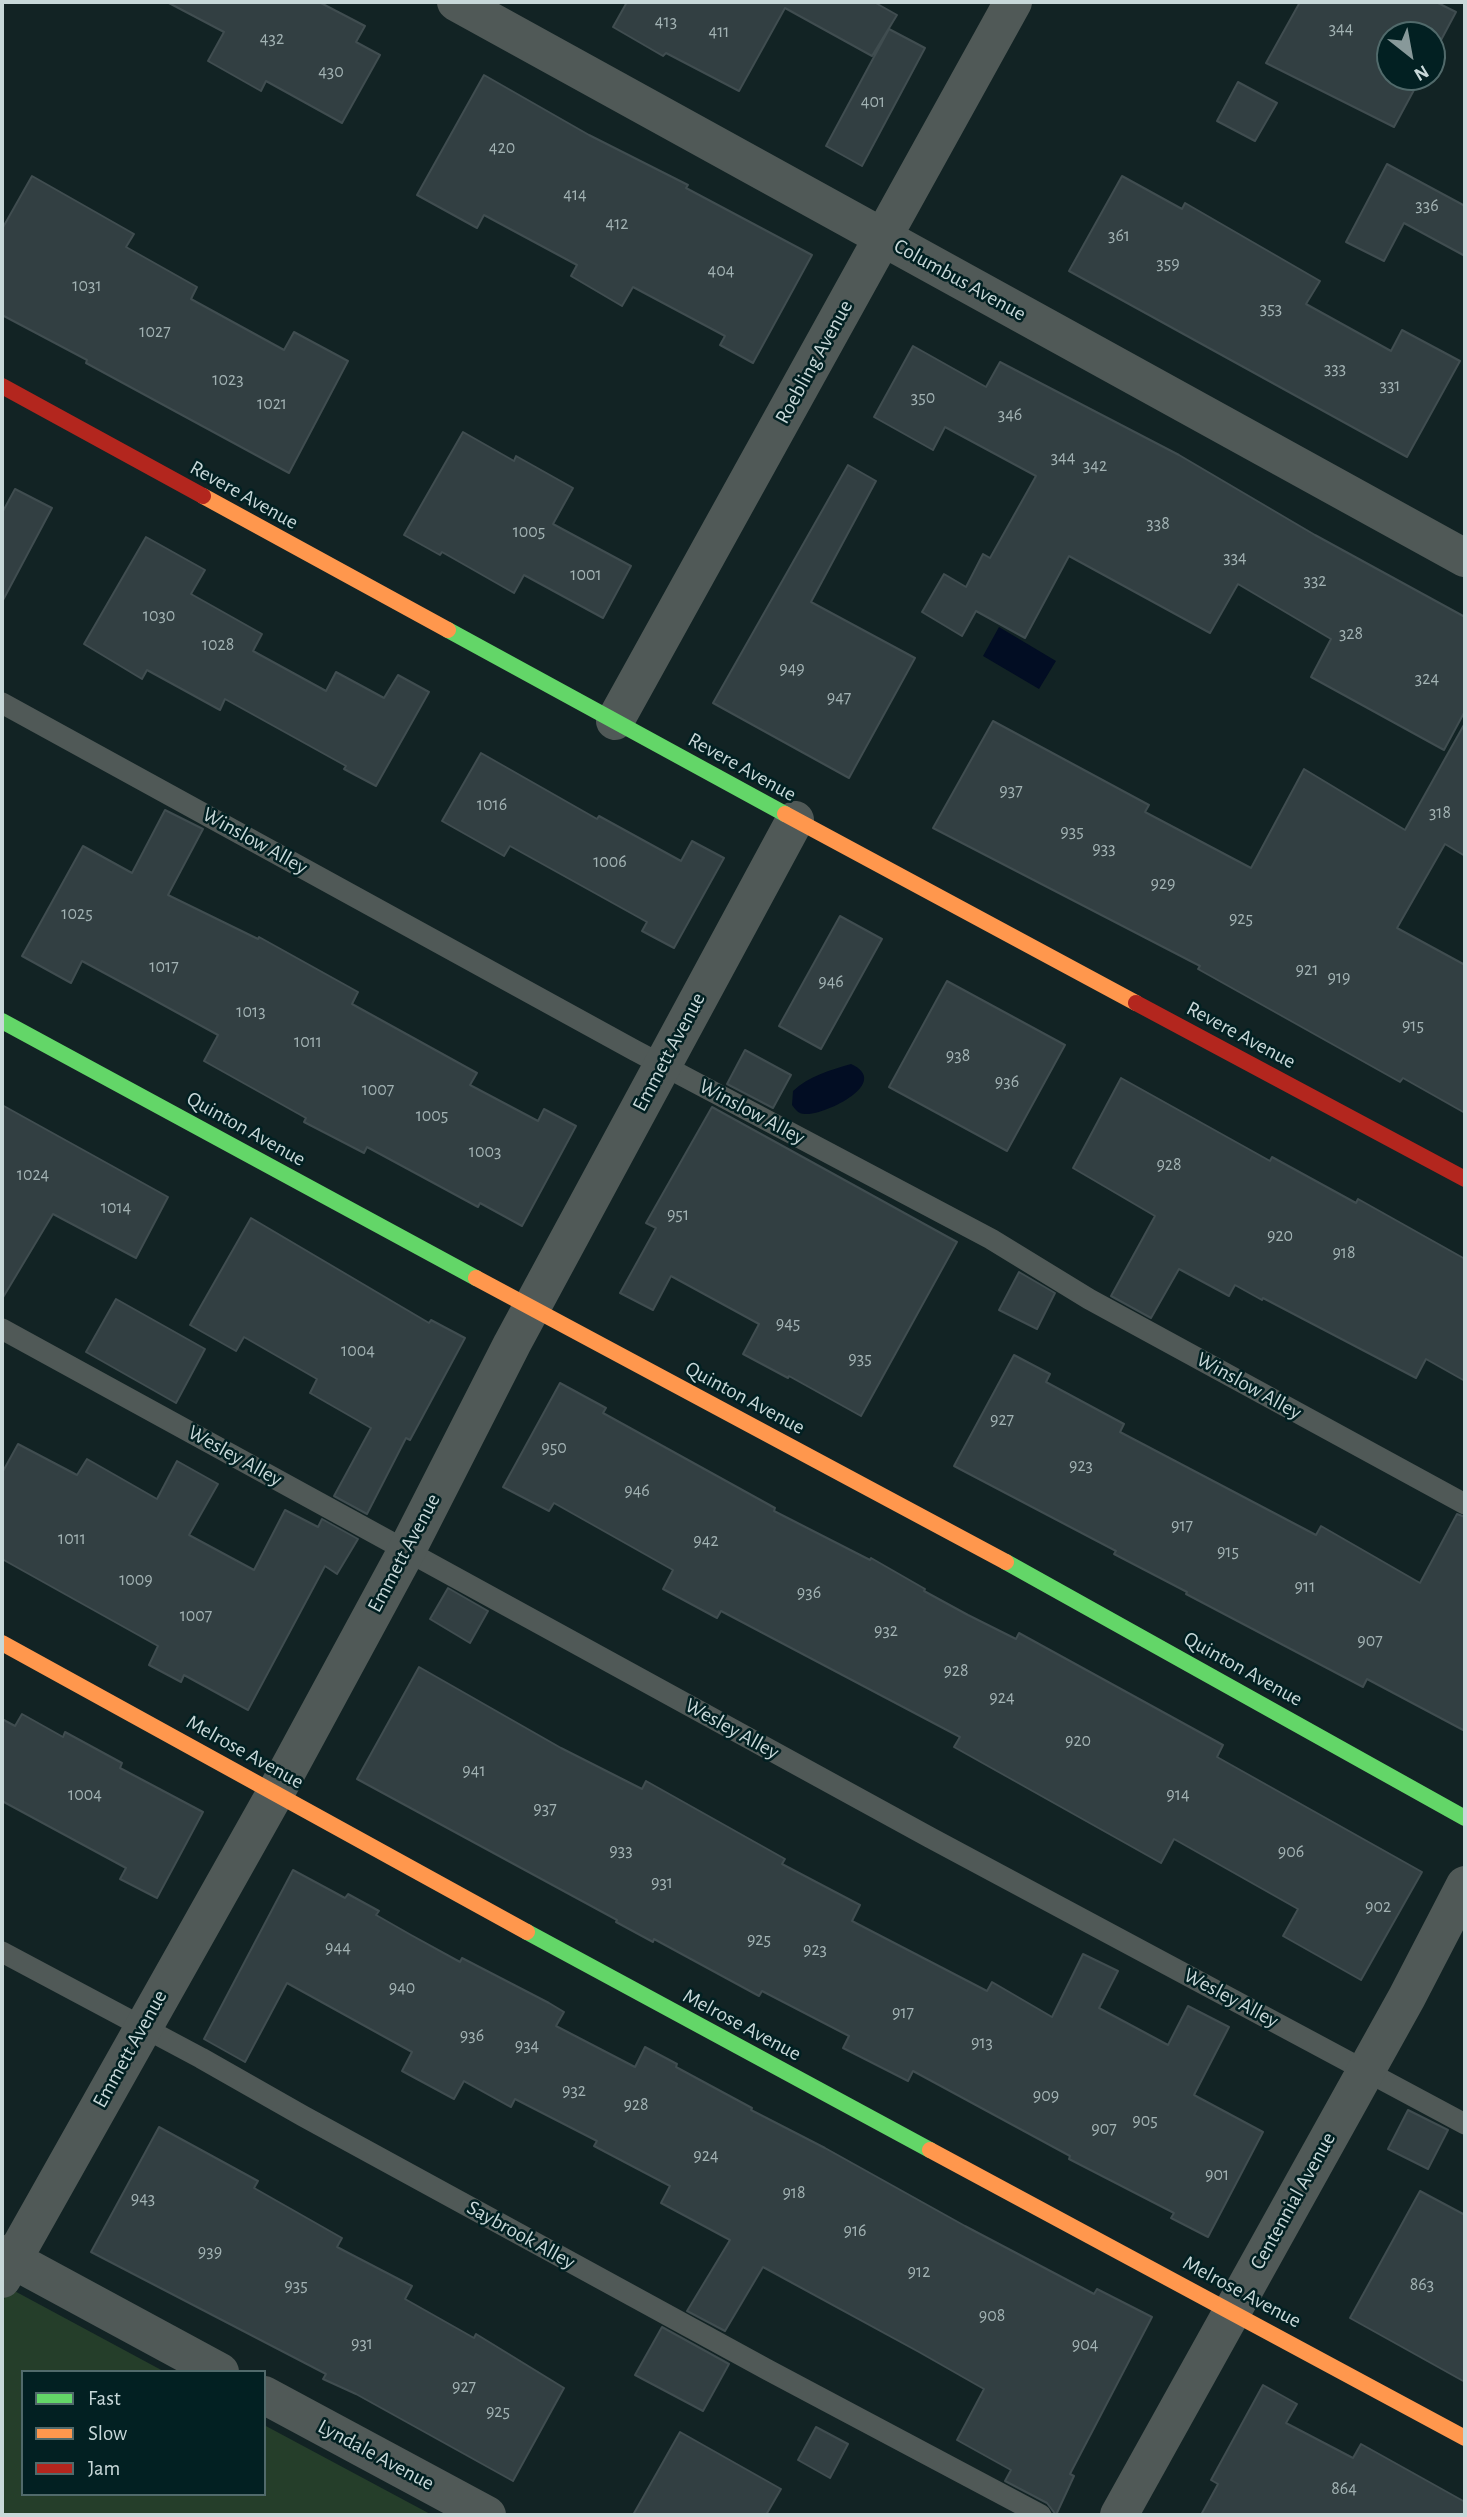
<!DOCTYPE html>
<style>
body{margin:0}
#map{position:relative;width:1467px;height:2517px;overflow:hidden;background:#122324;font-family:"Alegreya Sans",sans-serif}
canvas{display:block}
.frame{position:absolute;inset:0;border:4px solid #c8d8d9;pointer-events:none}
.legend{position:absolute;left:21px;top:2370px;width:245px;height:126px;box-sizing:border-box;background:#022022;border:2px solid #516a6b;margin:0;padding:9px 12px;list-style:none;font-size:21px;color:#c8d8d9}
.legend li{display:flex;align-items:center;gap:14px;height:35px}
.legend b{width:35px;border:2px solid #516a6b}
.north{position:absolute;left:1376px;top:21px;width:70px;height:70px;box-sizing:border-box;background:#022022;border:2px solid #516a6b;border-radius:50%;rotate:149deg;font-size:19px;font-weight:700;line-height:28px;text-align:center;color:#c8d8d9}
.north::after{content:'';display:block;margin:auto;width:24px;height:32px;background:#88999a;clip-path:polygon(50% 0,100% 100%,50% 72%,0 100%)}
</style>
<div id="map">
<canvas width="1467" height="2517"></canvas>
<div class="frame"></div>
<ul class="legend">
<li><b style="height:9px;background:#63d668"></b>Fast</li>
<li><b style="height:9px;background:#ff974d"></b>Slow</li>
<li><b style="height:9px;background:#b3261e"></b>Jam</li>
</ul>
<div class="north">N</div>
</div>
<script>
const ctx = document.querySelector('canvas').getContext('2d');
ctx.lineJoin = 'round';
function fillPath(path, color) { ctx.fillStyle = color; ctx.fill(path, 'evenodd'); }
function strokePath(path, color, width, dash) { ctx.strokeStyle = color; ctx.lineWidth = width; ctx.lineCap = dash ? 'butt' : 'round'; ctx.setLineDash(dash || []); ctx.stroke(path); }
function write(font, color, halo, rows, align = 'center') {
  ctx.font = font + ' "Alegreya Sans",sans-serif'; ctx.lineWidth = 5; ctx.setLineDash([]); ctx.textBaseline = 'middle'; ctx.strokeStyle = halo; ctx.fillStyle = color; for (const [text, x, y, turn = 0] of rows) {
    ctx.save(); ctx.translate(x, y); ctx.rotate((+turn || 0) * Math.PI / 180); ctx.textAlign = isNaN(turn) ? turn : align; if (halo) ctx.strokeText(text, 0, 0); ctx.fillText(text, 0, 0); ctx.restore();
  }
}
fillPath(new Path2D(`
 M 9,2288 L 165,2372 L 23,2372 L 23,2494 L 264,2494 L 264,2425 L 432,2515 L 2,2515 L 2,2304 Z`), '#253e2a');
fillPath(new Path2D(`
 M 999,627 L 1056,661 L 1039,689 L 983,656 Z
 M 851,1064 C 893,1083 823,1116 805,1114 C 798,1114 795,1109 792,1105 L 793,1091 C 809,1076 830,1070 851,1064 Z`), '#020d23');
const building = new Path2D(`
 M 167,2 L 319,2 L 365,26 L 356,42 L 380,55 L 342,123 L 266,81 L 261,91 L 208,61 L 224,32 Z
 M 627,2 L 874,2 L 897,15 L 872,56 L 785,8 L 739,91 L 666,53 L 663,56 L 613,27 Z
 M 1300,2 L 1436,2 L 1456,12 L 1432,57 L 1432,35 L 1390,35 L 1390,77 L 1421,77 L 1394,127 L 1266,63 Z
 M 889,29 L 925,48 L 862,166 L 826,146 Z
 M 484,75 L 589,135 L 688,185 L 686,188 L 812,255 L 753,363 L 720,345 L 725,336 L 633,287 L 622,306 L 571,276 L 577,265 L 484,215 L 477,228 L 417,195 Z
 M 1238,82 L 1277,103 L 1255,141 L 1217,121 Z
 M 1387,164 L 1465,206 L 1465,256 L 1404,223 L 1384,261 L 1346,242 Z
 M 32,176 L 134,234 L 126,247 L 197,287 L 191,299 L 284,350 L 294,332 L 348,361 L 289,473 L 86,363 L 87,360 L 2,315 L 2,229 Z
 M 1122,176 L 1182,209 L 1185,203 L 1320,281 L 1306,304 L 1391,351 L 1402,330 L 1460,361 L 1407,457 L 1069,271 Z
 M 913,346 L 986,387 L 1000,362 L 1179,455 L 1315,535 L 1465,617 L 1465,711 L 1444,750 L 1311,677 L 1331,639 L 1238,584 L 1210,633 L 1069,556 L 1025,638 L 976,611 L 962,636 L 922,612 L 944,574 L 966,587 L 983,554 L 990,558 L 1036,476 L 945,427 L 933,450 L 874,417 Z
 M 463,432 L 514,461 L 516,456 L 573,488 L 553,524 L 631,566 L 603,618 L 524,575 L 514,593 L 442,552 L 440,555 L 404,535 Z
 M 848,465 L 876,481 L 811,602 L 915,658 L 849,778 L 713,703 Z
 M 15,489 L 52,508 L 2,602 L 2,513 Z
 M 146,537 L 205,570 L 191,594 L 262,634 L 253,651 L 326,691 L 336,672 L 384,698 L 398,675 L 429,692 L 376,786 L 344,769 L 346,766 L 225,699 L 220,710 L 147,670 L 142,679 L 84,644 Z
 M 993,721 L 1149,805 L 1145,812 L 1251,868 L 1304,769 L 1405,830 L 1465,723 L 1465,856 L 1445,844 L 1397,928 L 1465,965 L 1465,1113 L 1403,1078 L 1400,1082 L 1198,969 L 1200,966 L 933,828 Z
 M 481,753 L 597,819 L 599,816 L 681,861 L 692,841 L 724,858 L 674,948 L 642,931 L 647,922 L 510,846 L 504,856 L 442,821 Z
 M 165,810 L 203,829 L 168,895 L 258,939 L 259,937 L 358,992 L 352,1004 L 477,1073 L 470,1085 L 538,1121 L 544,1109 L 576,1126 L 522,1226 L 480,1203 L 478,1207 L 367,1147 L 364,1153 L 335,1138 L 304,1122 L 306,1118 L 204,1061 L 218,1035 L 134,989 L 82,961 L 71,983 L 22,956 L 83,846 L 132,873 Z
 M 840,916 L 882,939 L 821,1049 L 779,1026 Z
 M 947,981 L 1065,1045 L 1007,1151 L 889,1087 Z
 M 745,1050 L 791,1075 L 773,1108 L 727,1084 Z
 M 1121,1078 L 1270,1161 L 1272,1157 L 1356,1203 L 1358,1199 L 1465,1259 L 1465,1381 L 1426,1359 L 1416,1378 L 1263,1298 L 1262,1300 L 1235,1285 L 1229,1296 L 1179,1269 L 1151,1318 L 1111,1296 L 1155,1216 L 1073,1168 Z
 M 2,1105 L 168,1197 L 136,1258 L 53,1214 L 2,1299 Z
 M 712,1107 L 957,1242 L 861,1416 L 789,1376 L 788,1378 L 743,1354 L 759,1324 L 671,1276 L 653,1310 L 620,1293 L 656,1228 L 646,1223 Z
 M 251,1218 L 429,1323 L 431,1320 L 465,1338 L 410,1440 L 406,1438 L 367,1514 L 334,1496 L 371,1428 L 310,1393 L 317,1379 L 244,1337 L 236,1351 L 190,1325 Z
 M 1019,1272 L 1055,1293 L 1037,1329 L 999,1310 Z
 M 116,1299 L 205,1349 L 176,1403 L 86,1352 Z
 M 1014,1355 L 1050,1374 L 1046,1382 L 1124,1424 L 1120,1432 L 1316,1535 L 1321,1526 L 1420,1583 L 1457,1514 L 1465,1517 L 1465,1731 L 1367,1679 L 1363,1687 L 1186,1594 L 1187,1592 L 1114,1554 L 1116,1551 L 954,1466 Z
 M 560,1383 L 606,1408 L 603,1413 L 775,1508 L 774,1511 L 870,1560 L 871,1558 L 925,1589 L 924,1591 L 968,1615 L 1016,1639 L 1019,1633 L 1223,1745 L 1217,1757 L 1422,1872 L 1361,1980 L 1283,1936 L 1298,1909 L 1174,1839 L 1161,1863 L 954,1747 L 960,1737 L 721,1611 L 717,1618 L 663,1589 L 673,1570 L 554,1503 L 549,1511 L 503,1487 Z
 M 18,1444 L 77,1475 L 87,1459 L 157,1499 L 177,1461 L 218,1484 L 189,1535 L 254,1570 L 285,1510 L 318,1527 L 322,1519 L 358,1539 L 337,1574 L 325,1566 L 248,1710 L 184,1675 L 181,1682 L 149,1665 L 158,1646 L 2,1559 L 2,1473 Z
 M 448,1588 L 488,1611 L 470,1643 L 430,1619 Z
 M 419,1667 L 561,1748 L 642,1789 L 646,1781 L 785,1859 L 782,1864 L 860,1905 L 852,1921 L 987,1991 L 992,1982 L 1052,2017 L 1083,1954 L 1118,1971 L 1099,2008 L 1168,2045 L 1188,2006 L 1229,2027 L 1194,2095 L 1263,2132 L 1208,2237 L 1171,2218 L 1174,2213 L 1069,2159 L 1070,2156 L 913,2071 L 908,2081 L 843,2048 L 849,2036 L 762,1991 L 759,1996 L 654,1939 L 653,1942 L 616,1922 L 617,1920 L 357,1779 Z
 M 22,1714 L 63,1737 L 65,1732 L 122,1763 L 120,1768 L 203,1812 L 157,1898 L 120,1879 L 126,1868 L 2,1801 L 2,1719 L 15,1726 Z
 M 293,1870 L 345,1898 L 348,1894 L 379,1911 L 376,1915 L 411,1935 L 460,1962 L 462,1958 L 549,2003 L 564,2012 L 556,2026 L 635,2067 L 645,2047 L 677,2064 L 676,2067 L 752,2108 L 751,2110 L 825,2148 L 965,2226 L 1094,2294 L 1097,2289 L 1152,2317 L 1070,2474 L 1074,2476 L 1056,2515 L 1047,2503 L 1005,2481 L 1011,2470 L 957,2440 L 984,2389 L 919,2352 L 763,2267 L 725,2331 L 687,2311 L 730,2240 L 661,2203 L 670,2186 L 594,2146 L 597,2141 L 515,2099 L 511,2107 L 464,2081 L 454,2099 L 402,2071 L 412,2052 L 287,1983 L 245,2062 L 204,2039 Z
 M 1408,2110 L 1448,2130 L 1428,2169 L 1388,2149 Z
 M 159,2127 L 258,2181 L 254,2188 L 342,2238 L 337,2247 L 412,2286 L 405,2299 L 474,2338 L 476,2334 L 564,2388 L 513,2481 L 356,2394 L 323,2379 L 326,2374 L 91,2252 Z
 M 1420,2191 L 1465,2215 L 1465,2382 L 1350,2318 Z
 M 662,2327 L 729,2364 L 703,2411 L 635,2375 Z
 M 1263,2385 L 1297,2404 L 1286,2423 L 1353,2458 L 1361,2444 L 1465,2502 L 1465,2515 L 1201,2515 L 1218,2484 L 1211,2480 Z
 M 816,2427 L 848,2444 L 830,2478 L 798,2460 Z
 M 680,2432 L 781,2489 L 766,2515 L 633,2515 Z`);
fillPath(building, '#323f42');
strokePath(building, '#404d50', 2);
strokePath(new Path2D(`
 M 2,703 L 634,1050 L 991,1239 L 1089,1299 L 1465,1504
 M 2,1329 L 929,1837 L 1465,2124
 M 2,1952 L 201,2058 L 303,2116 L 768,2370 L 1041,2515`), '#505957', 21);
strokePath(new Path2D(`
 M 456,2 L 1465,558
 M 615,721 L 1013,2
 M 2,2254 L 220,2372
 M 2,2279 L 276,1792 L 407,1550 L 512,1344 L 795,820
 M 264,2395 L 487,2515
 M 1119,2515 L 1407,1997 L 1465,1885`), '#505957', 38);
strokePath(new Path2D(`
 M 448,630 L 785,814
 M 2,1021 L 476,1278
 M 1006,1562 L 1465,1818
 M 527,1932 L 930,2150`), '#63d668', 16);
strokePath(new Path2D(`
 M 203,496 L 448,630
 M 785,814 L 1136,1003
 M 476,1278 L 1006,1562
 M 2,1643 L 527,1932
 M 930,2150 L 1465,2438`), '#ff974d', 16);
strokePath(new Path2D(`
 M 2,386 L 203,496
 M 1136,1003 L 1465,1179`), '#b3261e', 16);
write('18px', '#a2b2b3', null, [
 ["413",666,22],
 ["344",1341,29],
 ["411",719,32],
 ["432",272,39],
 ["430",331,72],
 ["401",873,102],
 ["420",502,148],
 ["414",575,195],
 ["336",1427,206],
 ["412",617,224],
 ["361",1119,236],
 ["359",1168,264],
 ["404",721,271],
 ["1031",87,286],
 ["353",1271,309],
 ["1027",155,332],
 ["333",1335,369],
 ["1023",228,380],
 ["331",1390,386],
 ["350",923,398],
 ["1021",272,404],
 ["346",1010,415],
 ["344",1063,458],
 ["342",1095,466],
 ["338",1158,524],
 ["1005",529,532],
 ["334",1235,558],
 ["1001",586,575],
 ["332",1315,581],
 ["1030",159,616],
 ["328",1351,634],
 ["1028",218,645],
 ["949",792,669],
 ["324",1427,679],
 ["947",839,698],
 ["937",1011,791],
 ["1016",492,805],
 ["318",1440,813],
 ["935",1072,832],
 ["933",1104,849],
 ["1006",610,862],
 ["929",1163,884],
 ["1025",77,914],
 ["925",1241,919],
 ["1017",164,967],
 ["921",1307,970],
 ["919",1339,978],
 ["946",831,982],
 ["1013",251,1012],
 ["915",1413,1026],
 ["1011",308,1042],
 ["938",958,1056],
 ["936",1007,1082],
 ["1007",378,1090],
 ["1005",432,1116],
 ["1003",485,1152],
 ["928",1169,1165],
 ["1024",33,1175],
 ["1014",116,1208],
 ["951",678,1215],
 ["920",1280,1236],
 ["918",1344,1253],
 ["945",788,1324],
 ["1004",358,1351],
 ["935",860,1359],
 ["927",1002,1420],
 ["950",554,1448],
 ["923",1081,1466],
 ["946",637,1491],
 ["917",1182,1526],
 ["1011",72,1539],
 ["942",706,1541],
 ["915",1228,1552],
 ["1009",136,1580],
 ["911",1305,1587],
 ["936",809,1593],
 ["1007",196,1616],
 ["932",886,1631],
 ["907",1370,1641],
 ["928",956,1671],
 ["924",1002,1698],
 ["920",1078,1741],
 ["941",474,1771],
 ["1004",85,1795],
 ["914",1178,1795],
 ["937",545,1809],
 ["933",621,1851],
 ["906",1291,1852],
 ["931",662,1883],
 ["902",1378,1907],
 ["925",759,1940],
 ["944",338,1948],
 ["923",815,1950],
 ["940",402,1988],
 ["917",903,2013],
 ["936",472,2036],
 ["913",982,2043],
 ["934",527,2046],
 ["932",574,2091],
 ["909",1046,2096],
 ["928",636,2105],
 ["905",1145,2121],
 ["907",1104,2129],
 ["924",706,2156],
 ["901",1217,2175],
 ["918",794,2193],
 ["943",143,2199],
 ["916",855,2231],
 ["939",210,2252],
 ["912",919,2272],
 ["863",1422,2285],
 ["935",296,2286],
 ["908",992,2316],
 ["931",362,2344],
 ["904",1085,2345],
 ["927",464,2387],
 ["925",498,2412],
 ["864",1344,2489]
]);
write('21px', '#c8d8d9', '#022022', [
 ["Columbus Avenue",960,280,29],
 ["Roebling Avenue",814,362,-61],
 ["Revere Avenue",244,495,29],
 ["Revere Avenue",742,767,29],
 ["Winslow Alley",255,841,29],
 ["Revere Avenue",1241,1035,28],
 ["Emmett Avenue",669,1052,-62],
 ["Winslow Alley",752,1112,28],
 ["Quinton Avenue",246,1129,29],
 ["Winslow Alley",1249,1386,29],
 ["Quinton Avenue",745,1398,28],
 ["Wesley Alley",235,1456,29],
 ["Emmett Avenue",404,1553,-62],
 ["Quinton Avenue",1243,1669,29],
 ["Wesley Alley",732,1729,29],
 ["Melrose Avenue",245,1752,29],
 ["Wesley Alley",1231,1998,28],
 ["Melrose Avenue",742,2025,28],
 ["Emmett Avenue",130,2049,-61],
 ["Centennial Avenue",1293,2201,-61],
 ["Saybrook Alley",521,2235,29],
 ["Melrose Avenue",1242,2292,28],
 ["Lyndale Avenue",376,2455,28]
]);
</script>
